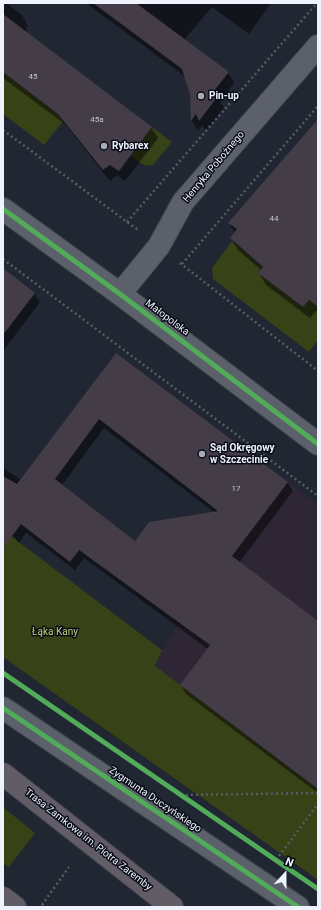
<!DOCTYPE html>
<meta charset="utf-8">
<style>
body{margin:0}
#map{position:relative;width:321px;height:910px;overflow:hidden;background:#212633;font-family:Roboto,sans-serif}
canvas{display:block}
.frame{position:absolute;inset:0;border:4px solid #eff3fe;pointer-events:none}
.north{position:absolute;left:265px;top:854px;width:40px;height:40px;-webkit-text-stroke:3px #080c17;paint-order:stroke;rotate:21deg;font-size:11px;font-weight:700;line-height:16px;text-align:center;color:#eff3fe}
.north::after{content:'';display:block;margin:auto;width:14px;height:18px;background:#eff3fe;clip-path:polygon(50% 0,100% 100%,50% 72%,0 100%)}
</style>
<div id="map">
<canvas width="321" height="910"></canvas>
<div class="frame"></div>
<div class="north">N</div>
</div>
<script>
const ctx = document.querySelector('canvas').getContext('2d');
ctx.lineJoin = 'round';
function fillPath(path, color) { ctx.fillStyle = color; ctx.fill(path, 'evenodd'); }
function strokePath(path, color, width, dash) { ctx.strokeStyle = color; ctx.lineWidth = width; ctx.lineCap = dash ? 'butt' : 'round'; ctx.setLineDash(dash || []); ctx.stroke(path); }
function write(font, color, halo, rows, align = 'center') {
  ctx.font = font + ' Roboto,sans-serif'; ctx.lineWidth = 3; ctx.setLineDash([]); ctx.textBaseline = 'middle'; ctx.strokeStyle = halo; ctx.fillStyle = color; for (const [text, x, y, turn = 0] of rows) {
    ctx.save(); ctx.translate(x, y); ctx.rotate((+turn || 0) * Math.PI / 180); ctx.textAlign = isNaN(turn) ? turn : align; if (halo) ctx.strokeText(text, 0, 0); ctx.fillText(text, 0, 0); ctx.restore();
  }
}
fillPath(new Path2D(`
 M 288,482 L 318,504 L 318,814 L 155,666 L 162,650 L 178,626 Z`), '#2e2635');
fillPath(new Path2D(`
 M 3,72 L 65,119 L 44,145 L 3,114 Z
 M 152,127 L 172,142 L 153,165 C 144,168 137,160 131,155 Z
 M 232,241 L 263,267 L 258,273 L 303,307 L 309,300 L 318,307 L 318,340 L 309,352 L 213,279 L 212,268 Z
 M 3,530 L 162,650 L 155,666 L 318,788 L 318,880 L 3,657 Z
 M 3,807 L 35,833 L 9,867 L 3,863 Z`), '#374217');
fillPath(new Path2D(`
 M 3,3 L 6,3 L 22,15 L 28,26 L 26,28 L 27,34 L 151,127 L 158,138 L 125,181 L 117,175 L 110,181 L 66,125 L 3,78 Z
 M 86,3 L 271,3 L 249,34 L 212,7 L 184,40 L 228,72 L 234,83 L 220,102 L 224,108 L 206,131 L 202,125 L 198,131 L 192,121 L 191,95 L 186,77 Z
 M 318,120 L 318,312 L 316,311 L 310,318 L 266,285 L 259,273 L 261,270 L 238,250 L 231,238 L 235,233 L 229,223 Z
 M 3,270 L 34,293 L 40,302 L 3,351 Z
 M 116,354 L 287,482 L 293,491 L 239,563 L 318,622 L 318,793 L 186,694 L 181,685 L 208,649 L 84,558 L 75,570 L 26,533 L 19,543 L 3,524 L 3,468 L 21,480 ZM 104,428 L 215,513 L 135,542 L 62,485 Z`), '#0007');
fillPath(new Path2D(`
 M 93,3 L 136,3 L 229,72 L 213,92 L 218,96 L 199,121 L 196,114 L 191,121 L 190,95 L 182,69 Z
 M 3,14 L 152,127 L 119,171 L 110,165 L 103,170 L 58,114 L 3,72 Z
 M 318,119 L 318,307 L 309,300 L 303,307 L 258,273 L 263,267 L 230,238 L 237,229 L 228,223 Z
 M 3,268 L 35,293 L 3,335 Z
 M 116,353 L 288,482 L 232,556 L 318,621 L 318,789 L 180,685 L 210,645 L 79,550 L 70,562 L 21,524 L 3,548 L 3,476 L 17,484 ZM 99,419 L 218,511 L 149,522 L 135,541 L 55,479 Z`), '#443c47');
const minor = new Path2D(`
 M 3,209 L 120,294 L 318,444
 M 120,294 L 159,246 L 183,202 L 318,46
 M 3,708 L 298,907`);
const major = new Path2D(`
 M 3,774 L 172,907
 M 3,898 L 15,907`);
strokePath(minor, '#3e414b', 24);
strokePath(major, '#3e414b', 24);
strokePath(new Path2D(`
 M 3,130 L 138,230
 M 127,222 L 317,3
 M 3,259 L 318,496
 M 180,263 L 318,371
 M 182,264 L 318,106
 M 181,795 L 318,793
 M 276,860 L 318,804
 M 42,904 L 47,907
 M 42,905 L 69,867`), '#585c66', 2.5, [2, 3]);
strokePath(minor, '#5c606a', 22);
strokePath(major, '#625c67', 22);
strokePath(new Path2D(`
 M 3,209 L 120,294 L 318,444
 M 3,673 L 318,889
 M 3,708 L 298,907`), '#51ab58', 5);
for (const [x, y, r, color] of [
 [201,96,4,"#a7abb7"],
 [104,146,4,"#a7abb7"],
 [202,454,4,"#a7abb7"]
]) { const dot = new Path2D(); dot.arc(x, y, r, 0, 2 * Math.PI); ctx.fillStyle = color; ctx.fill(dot); strokePath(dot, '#080c17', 1.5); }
write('8px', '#c4c5d0', null, [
 ["45",33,77],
 ["45a",97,120],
 ["44",274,219],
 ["17",236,489]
]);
write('bold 10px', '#eff3fe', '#080c17', [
 ["Pin-up",209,96],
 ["Rybarex",112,146],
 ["Sąd Okręgowy",210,448],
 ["w Szczecinie",210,460]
], 'left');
write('10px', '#eff3fe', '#080c17', [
 ["Henryka Pobożnego",214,167,-50],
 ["Małopolska",167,318,37],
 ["Zygmunta Duczyńskiego",155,800,34],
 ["Trasa Zamkowa im. Piotra Zaremby",88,840,38]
]);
write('10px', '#bbd478', '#080c17', [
 ["Łąka Kany",55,632]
]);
</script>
